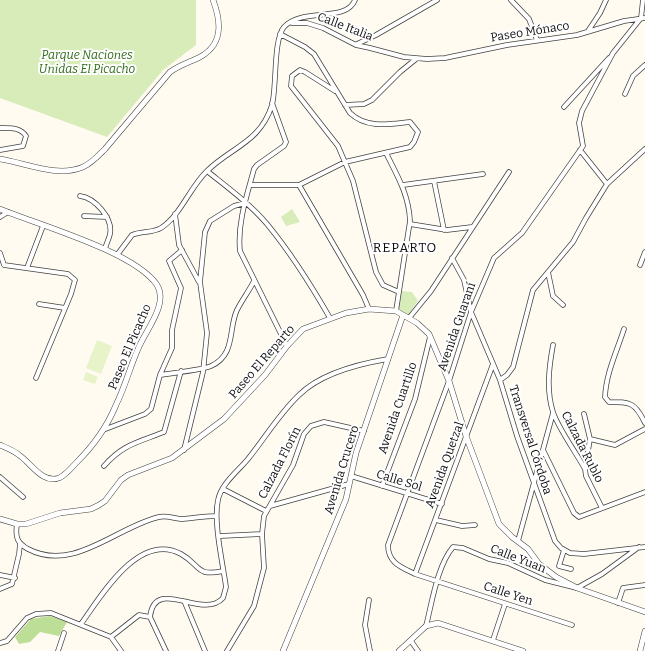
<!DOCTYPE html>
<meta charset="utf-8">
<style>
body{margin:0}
canvas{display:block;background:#fffbf1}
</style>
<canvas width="645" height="651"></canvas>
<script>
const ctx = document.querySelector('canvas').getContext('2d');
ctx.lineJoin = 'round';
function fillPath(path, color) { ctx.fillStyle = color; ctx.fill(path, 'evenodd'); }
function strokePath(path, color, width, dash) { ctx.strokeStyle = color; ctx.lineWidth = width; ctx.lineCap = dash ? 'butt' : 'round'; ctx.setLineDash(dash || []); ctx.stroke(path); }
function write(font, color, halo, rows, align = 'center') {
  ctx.font = font + ' Bitter,serif'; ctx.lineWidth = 4; ctx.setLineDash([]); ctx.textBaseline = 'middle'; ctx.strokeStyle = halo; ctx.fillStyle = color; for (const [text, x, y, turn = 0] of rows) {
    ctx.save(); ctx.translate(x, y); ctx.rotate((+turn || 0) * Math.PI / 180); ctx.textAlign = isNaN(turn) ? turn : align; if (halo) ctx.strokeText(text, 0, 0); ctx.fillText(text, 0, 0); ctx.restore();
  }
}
fillPath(new Path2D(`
 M 0,0 L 196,0 L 196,45 L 163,70 L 107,137 L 0,98 Z
 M 292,209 L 300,222 L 286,226 L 281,217 Z
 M 402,291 L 412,292 L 418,301 L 408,315 L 398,310 Z`), '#d7ecb8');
fillPath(new Path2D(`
 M 50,616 L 67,622 L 59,636 L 40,632 L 30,642 L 19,644 L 15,637 L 31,619 Z`), '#bcde96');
fillPath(new Path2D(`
 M 97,340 L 112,346 L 101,374 L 86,368 Z
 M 86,372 L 98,377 L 95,384 L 83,380 Z`), '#e8f3ca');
const minor = new Path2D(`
 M 511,0 L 529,19 L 537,40
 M 292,23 L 307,23 L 323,28 L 356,45 L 370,48 L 404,57 L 427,59 L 445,58 L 507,45 L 577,35 L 624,21 L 645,18
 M 588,31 L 600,13 L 606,0
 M 357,44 L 376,35 L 437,0
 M 335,91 L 305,72 L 300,70 L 292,76 L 291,86 L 338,146 L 353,181 L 376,272 L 383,285 L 399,292
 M 625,94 L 633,76 L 645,65
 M 272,103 L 286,142 L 284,146 L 257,165 L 254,169 C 247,195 237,224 240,251 L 287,346
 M 345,105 L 364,104 L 372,100 L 400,72 L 416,59
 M 564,107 L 609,58
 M 0,128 C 10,128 20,127 26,136 L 23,146 L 0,150
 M 580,150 L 607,184
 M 386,153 C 397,175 409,195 410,221 L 396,311
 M 207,171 C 227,187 249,203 267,224 C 291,253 311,285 330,318
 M 434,181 L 444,230
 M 250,185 L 299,185 L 345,162 L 410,147 L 414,142 L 418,132 L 410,122 C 390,124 367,129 350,113 L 314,54 L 305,47 L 280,34
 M 299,185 L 363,295 L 369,309
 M 403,185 L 483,174
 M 80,196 C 95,198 113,218 110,234 C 109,239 106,244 105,249
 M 175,214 L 179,245 L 199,282
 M 84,216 L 107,217
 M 0,217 L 8,212
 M 410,224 L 447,230 L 472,227
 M 0,253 L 4,265 L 68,274 L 75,280 L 71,294 L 36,378
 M 117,255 L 132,235 C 141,231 153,233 161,228 C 181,215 190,187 207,171 C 231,147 260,143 272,105 C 277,86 273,40 284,27 C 302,7 346,23 355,0
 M 452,258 L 464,280 L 471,312 L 500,380 L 517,436 L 555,541 L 561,548 L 570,553 L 584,554 L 645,547
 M 640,265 L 645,252
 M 27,268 L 43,226
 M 548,272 L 553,296 L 563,305
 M 39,304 L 65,308
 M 409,318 L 431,291 L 509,172
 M 624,329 C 617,351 606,373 605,397 L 609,402 C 630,402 635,402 645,423
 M 553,345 C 549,367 546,390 553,412 C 558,428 577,454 585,469 L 586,476 L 602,508
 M 160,375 C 171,373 203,370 211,366 C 236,355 228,329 237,310 C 242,300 249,291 254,281
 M 500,380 L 507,375 L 513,367 L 533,290 L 573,242 L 586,218 L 607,184 L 645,149
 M 584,414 L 590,439 L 585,469
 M 103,430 L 145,414 L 151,409 L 160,375 L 172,348 L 172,330 L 181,288 L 169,261 L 182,250
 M 590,439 L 615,445 L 645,429
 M 184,450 L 203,372 L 207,333 L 200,282 L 205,232 L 210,221 L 234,206 L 245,203
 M 543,450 L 574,513 L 579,517 L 645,492
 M 104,466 C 123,444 139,442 164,432 L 181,371
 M 351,476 L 442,504
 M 0,477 L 23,497
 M 382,486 L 415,399 L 430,337
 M 223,489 L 266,511
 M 270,506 L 349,484
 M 436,520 L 462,526 L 475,525
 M 17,524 C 15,537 17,543 28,549 C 74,573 116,527 159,517 C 167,515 175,519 183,519 C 194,518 205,516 216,516
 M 220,536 L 262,534
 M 518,541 L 553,413
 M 564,550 L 559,566 L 571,569
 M 415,574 L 493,364
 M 0,575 L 15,578
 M 0,589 L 12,584 L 19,554 L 20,544
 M 369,600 L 365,625 L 370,651
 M 185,603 L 205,651
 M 618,603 L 623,588 L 645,585
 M 150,617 C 155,575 202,621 223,598 L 226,587 C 223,564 213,522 218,500 C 221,484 238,471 248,459 C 265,438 279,414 299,395 C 321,373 358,364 388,359
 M 150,617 L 166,651
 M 81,624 C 101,596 139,531 181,554 C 201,565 195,577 223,571
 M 572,625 L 415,574 C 401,567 388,563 388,545 L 449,381 L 471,312 L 494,258 L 522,233 L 583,146 L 579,123 L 582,111 L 613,53 L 641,18 L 643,0
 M 426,626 C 432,603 437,566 453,547 L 463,548 L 489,559 L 508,563 L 545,580 L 577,588 L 602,574 L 639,547
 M 111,637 L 139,615 L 150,617
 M 493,640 L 505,604
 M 411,641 L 418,651
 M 0,643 L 7,641 L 27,618 L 36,614 L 51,613 L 111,637 L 121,651
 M 58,651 L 64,633
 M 227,651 L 254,606 L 264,568 L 262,534 L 264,516 L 293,465 L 304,434 L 311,426 L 324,422 L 364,431`);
const tertiary = new Path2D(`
 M 0,159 C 26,163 57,178 83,167 C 92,163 99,155 105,149 L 170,72 C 180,65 190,62 200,57 C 224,44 221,21 213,0
 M 0,209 C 39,225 135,252 157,285 C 169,304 145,331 138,349 C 130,367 125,387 116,405 C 107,427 93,446 77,462 C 72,467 66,475 59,478 C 42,484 30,462 19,455 C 13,450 7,448 0,445
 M 0,519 L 17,524 L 26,524 L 60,513 L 91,509 L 99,505 L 105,501 L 121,480 L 128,475 L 172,458 L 224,419 L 265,375 L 287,346 L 303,329 L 346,313 L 369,309 L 396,311 L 417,323 L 429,334 L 449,381 L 466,436 L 499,524 L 512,537 L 528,549 L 539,564 L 556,577 L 577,588 L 645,612
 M 283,651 L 346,499 L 356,453 L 403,315
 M 399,651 L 426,626 L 438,623 L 523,651
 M 640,651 L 645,631`);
strokePath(minor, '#424242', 5.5);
strokePath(tertiary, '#424242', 6);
strokePath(minor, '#fff', 4);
strokePath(tertiary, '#fff', 5);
write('12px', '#0f0f0f', '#fff', [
 ["Calle Italia",345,27,21],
 ["Paseo Mónaco",530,32,-9],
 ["Avenida Guaraní",457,327,-71],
 ["Paseo El Picacho",130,347,-67],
 ["Paseo El Reparto",262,362,-49],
 ["Avenida Cuartillo",398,408,-71],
 ["Transversal Córdoba",530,440,72],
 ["Calzada Rublo",582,447,63],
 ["Calzada Florín",280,463,-63],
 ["Avenida Quetzal",445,465,-70],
 ["Avenida Crucero",342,470,-73],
 ["Calle Sol",399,481,17],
 ["Calle Yuan",518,559,21],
 ["Calle Yen",508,594,18]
]);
write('italic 12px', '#326b1b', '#fff', [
 ["Parque Naciones",87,56],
 ["Unidas El Picacho",87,70]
]);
ctx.letterSpacing = '1px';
write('13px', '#0f0f0f', '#fff', [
 ["REPARTO",405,248]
]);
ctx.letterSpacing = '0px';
</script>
